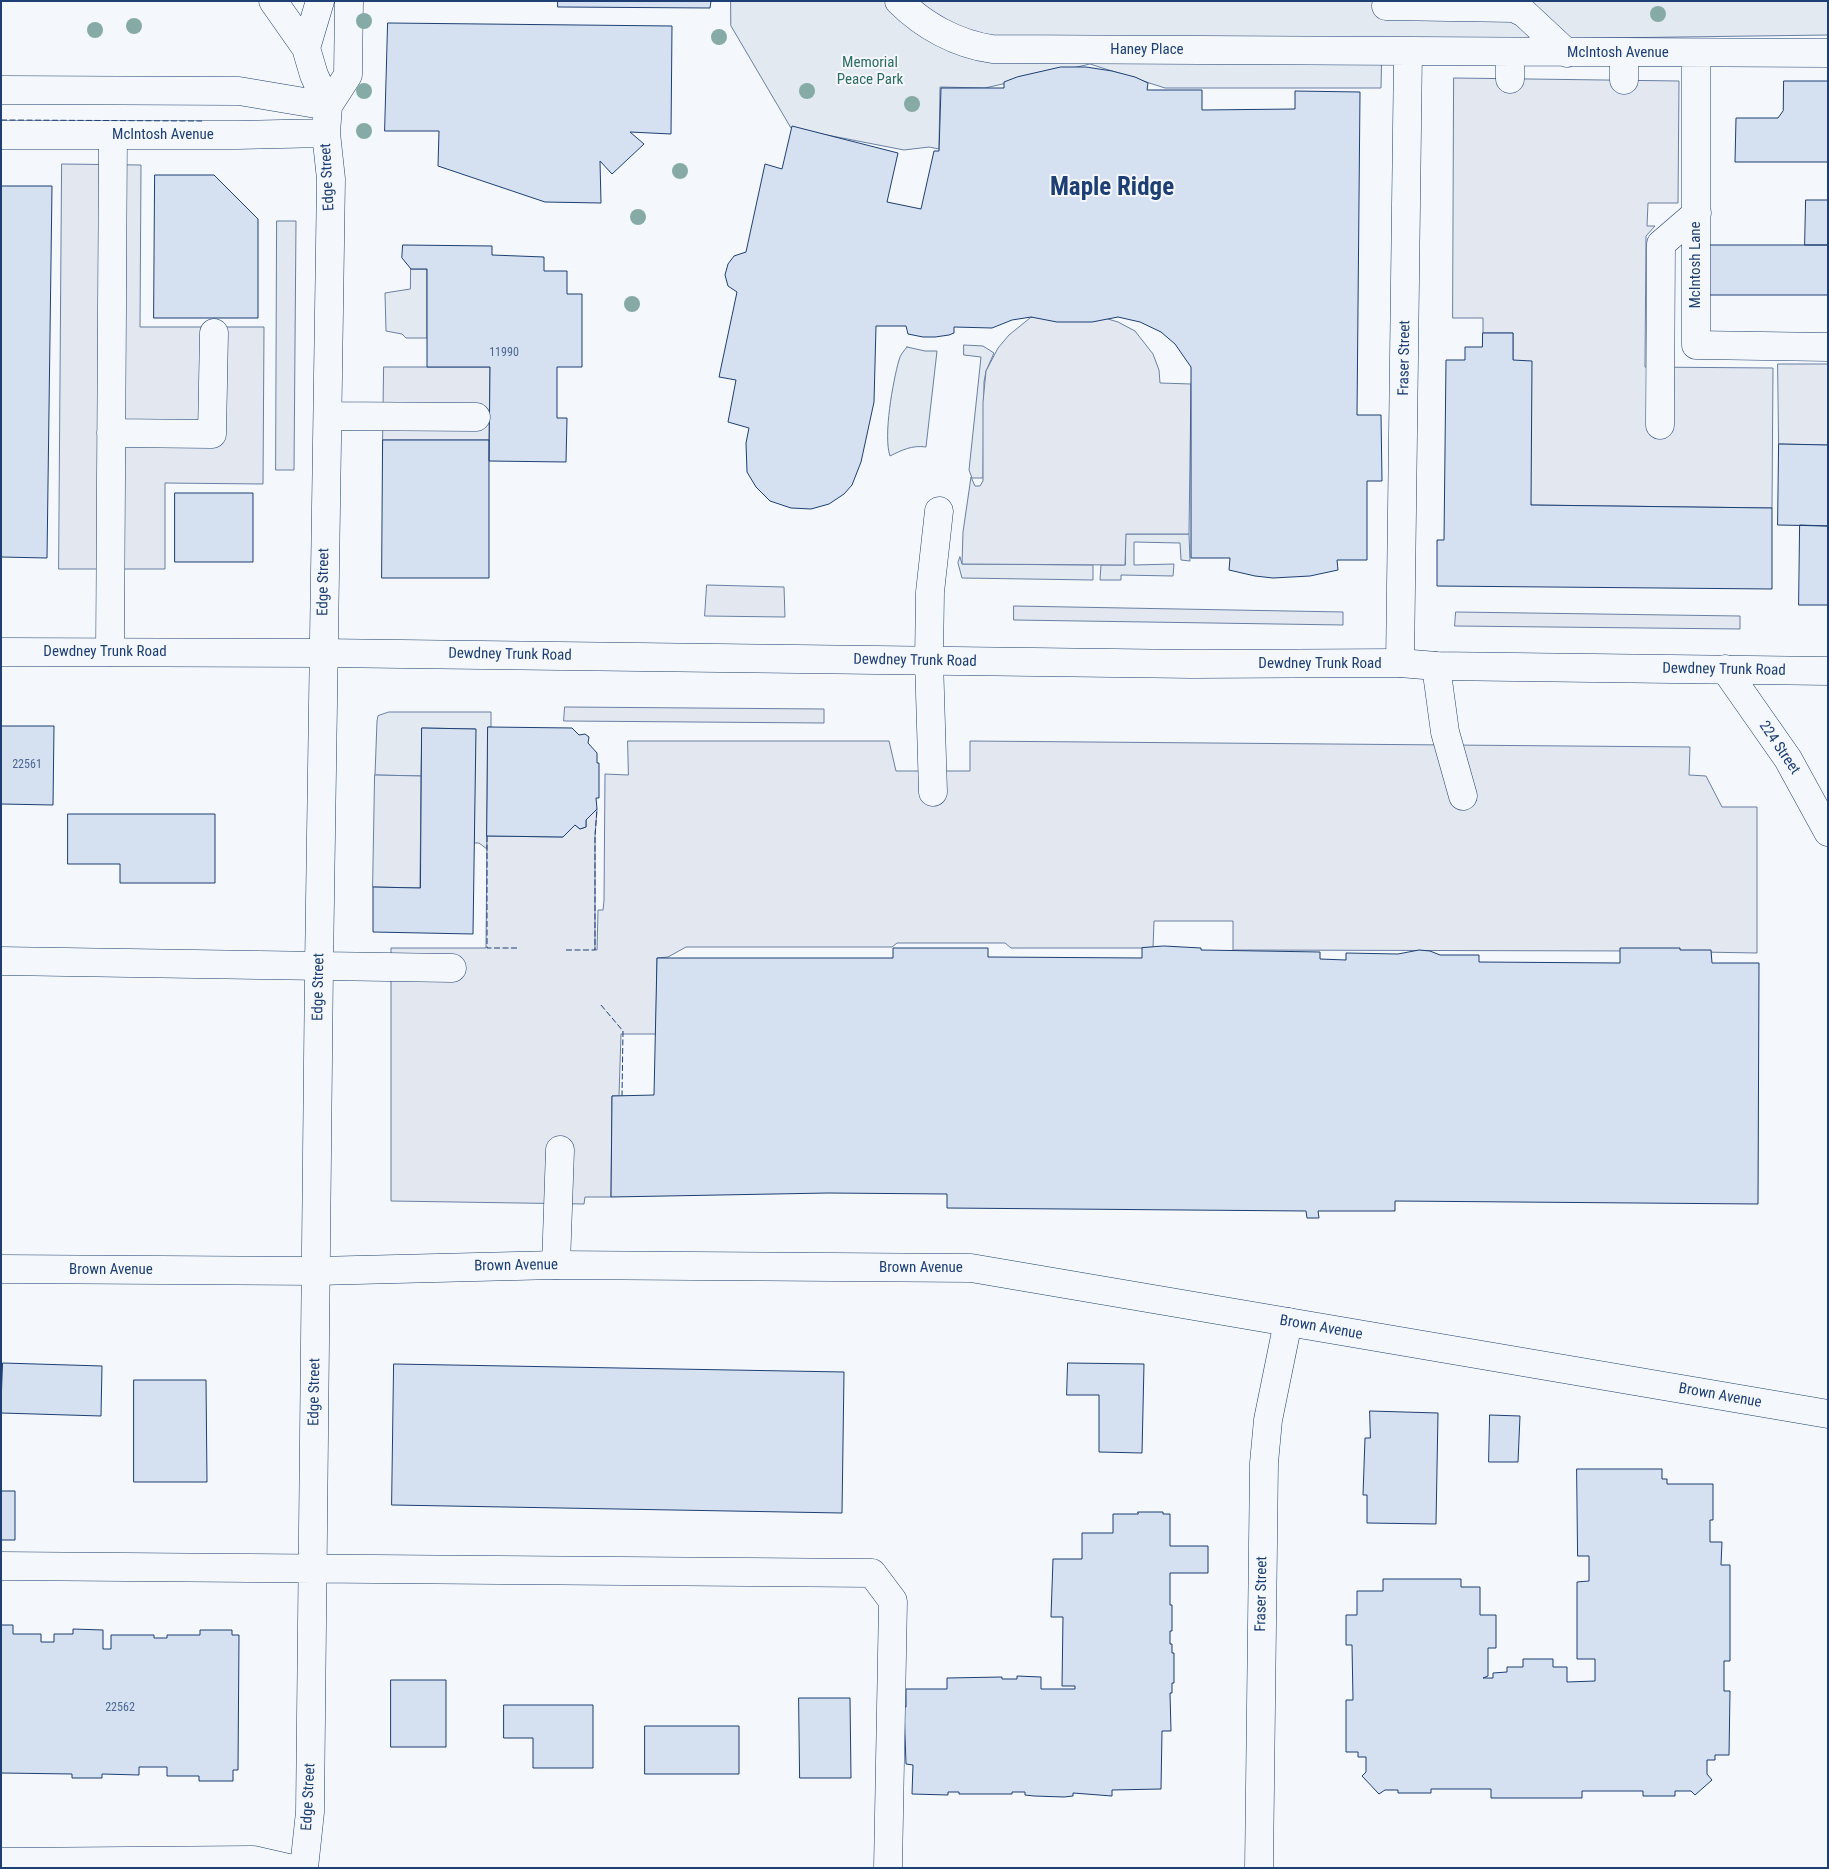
<!DOCTYPE html>
<style>
body{margin:0}
#map{position:relative;width:1829px;height:1869px;overflow:hidden;background:#f4f7fb;font-family:"Roboto Condensed",sans-serif}
canvas{display:block}
.frame{position:absolute;inset:0;border:2px solid #1d3f73;pointer-events:none}
</style>
<div id="map">
<canvas width="1829" height="1869"></canvas>
<div class="frame"></div>
</div>
<script>
const ctx = document.querySelector('canvas').getContext('2d');
ctx.lineJoin = 'round';
function fillPath(path, color) { ctx.fillStyle = color; ctx.fill(path, 'evenodd'); }
function strokePath(path, color, width, dash) { ctx.strokeStyle = color; ctx.lineWidth = width; ctx.lineCap = dash ? 'butt' : 'round'; ctx.setLineDash(dash || []); ctx.stroke(path); }
function write(font, color, halo, rows, align = 'center') {
  ctx.font = font + ' "Roboto Condensed",sans-serif'; ctx.lineWidth = 4; ctx.setLineDash([]); ctx.textBaseline = 'middle'; ctx.strokeStyle = halo; ctx.fillStyle = color; for (const [text, x, y, turn = 0] of rows) {
    ctx.save(); ctx.translate(x, y); ctx.rotate((+turn || 0) * Math.PI / 180); ctx.textAlign = isNaN(turn) ? turn : align; if (halo) ctx.strokeText(text, 0, 0); ctx.fillText(text, 0, 0); ctx.restore();
  }
}
const green = new Path2D(`
 M 731,1 L 1828,1 L 1828,35 L 1382,41 L 1381,88 L 1165,88 L 1090,64 L 985,88 L 940,87 L 939,149 L 929,147 L 904,150 L 791,128 L 731,26 Z
 M 411,269 L 427,269 L 427,338 L 406,338 L 402,334 L 386,331 L 385,293 L 410,289 Z
 M 964,345 L 983,346 L 994,353 L 986,371 L 984,382 L 983,478 L 972,478 L 969,470 L 981,357 L 964,355 Z
 M 907,347 L 925,351 L 937,351 L 926,447 C 912,445 902,450 890,456 C 883,436 893,381 899,360 C 900,355 904,351 907,347 Z
 M 1126,534 L 1189,534 L 1190,561 L 1181,560 L 1180,543 L 1134,542 L 1134,565 L 1174,564 L 1173,576 L 1121,575 L 1121,580 L 1100,580 L 1101,565 L 1125,565 Z
 M 960,557 L 962,564 L 1093,565 L 1093,580 L 962,578 L 958,563 Z
 M 389,712 L 491,712 L 491,727 L 488,727 L 487,849 L 479,843 L 474,843 L 475,729 L 422,728 L 421,776 L 375,775 L 377,721 L 378,716 Z`);
fillPath(green, '#e3e9f0');
strokePath(green, '#687fa3', 1);
const parking = new Path2D(`
 M 1454,78 L 1679,81 L 1678,203 L 1648,203 L 1647,226 L 1655,226 L 1646,236 L 1645,367 L 1773,368 L 1772,508 L 1531,505 L 1513,360 L 1513,333 L 1483,333 L 1483,318 L 1453,318 Z
 M 62,164 L 141,165 L 140,327 L 264,327 L 263,484 L 165,483 L 165,569 L 59,569 Z
 M 277,221 L 296,221 L 294,470 L 276,470 Z
 M 1041,315 L 1098,316 L 1118,322 L 1135,331 L 1153,354 L 1159,370 L 1160,383 L 1191,384 L 1189,534 L 1126,534 L 1125,565 L 962,564 L 963,532 L 971,477 L 975,486 L 980,486 L 983,481 L 983,402 L 986,371 L 998,348 L 1009,335 L 1030,318 Z
 M 1778,364 L 1828,364 L 1828,445 L 1779,444 Z
 M 384,367 L 490,367 L 489,440 L 383,440 Z
 M 707,585 L 784,587 L 785,617 L 705,616 Z
 M 1014,606 L 1343,612 L 1343,625 L 1014,620 Z
 M 1456,612 L 1740,616 L 1740,629 L 1455,626 Z
 M 565,707 L 824,709 L 824,723 L 564,721 Z
 M 628,741 L 889,741 L 896,771 L 970,771 L 970,741 L 1690,747 L 1689,775 L 1706,776 L 1722,807 L 1757,807 L 1757,953 L 1646,951 L 1233,950 L 1233,921 L 1154,921 L 1153,948 L 1011,948 L 1005,943 L 897,943 L 892,947 L 686,947 L 668,957 L 657,958 L 656,1034 L 621,1034 L 619,1096 L 612,1096 L 611,1197 L 585,1197 L 584,1204 L 391,1201 L 391,948 L 486,948 L 487,836 L 563,837 L 575,825 L 580,829 L 586,827 L 586,820 L 597,809 L 595,836 L 595,950 L 597,950 L 598,910 L 603,910 L 604,901 L 605,774 L 628,775 Z
 M 375,775 L 421,776 L 420,888 L 373,887 Z`);
fillPath(parking, '#e3e8f0');
strokePath(parking, '#687fa3', 1);
const building = new Path2D(`
 M 558,1 L 711,1 L 710,8 L 558,7 Z
 M 388,23 L 672,26 L 671,134 L 630,132 L 644,144 L 612,174 L 600,161 L 601,203 L 545,202 L 438,166 L 439,131 L 385,131 Z
 M 1061,67 L 1086,67 L 1112,71 L 1135,77 L 1148,83 L 1147,90 L 1202,90 L 1202,110 L 1295,109 L 1295,91 L 1360,92 L 1357,415 L 1381,415 L 1382,481 L 1367,481 L 1367,560 L 1337,560 L 1338,570 L 1310,576 L 1273,578 L 1255,576 L 1229,570 L 1230,558 L 1191,558 L 1191,367 L 1175,344 L 1161,332 L 1140,322 L 1118,317 L 1092,322 L 1057,322 L 1031,317 L 1012,320 L 992,328 L 954,327 L 954,333 L 949,335 L 935,337 L 923,337 L 908,334 L 906,326 L 876,326 L 874,402 L 861,462 L 852,485 L 844,494 L 829,504 L 811,509 L 791,508 L 770,501 L 756,487 L 747,472 L 746,443 L 749,428 L 728,422 L 736,380 L 719,377 L 737,292 L 728,286 L 725,275 L 728,264 L 734,256 L 746,252 L 765,164 L 782,169 L 792,126 L 898,153 L 887,202 L 921,209 L 934,151 L 939,151 L 941,88 L 1004,88 L 1004,82 L 1017,77 Z
 M 1784,81 L 1828,81 L 1828,162 L 1735,162 L 1736,118 L 1778,118 L 1783,111 Z
 M 155,175 L 214,175 L 258,219 L 258,318 L 154,318 Z
 M 1,186 L 52,186 L 47,558 L 1,557 Z
 M 1806,200 L 1828,200 L 1828,245 L 1805,245 Z
 M 403,245 L 492,246 L 492,255 L 544,257 L 544,271 L 567,271 L 567,294 L 582,294 L 582,367 L 557,367 L 557,418 L 567,418 L 566,462 L 489,461 L 490,367 L 427,367 L 427,269 L 411,269 L 402,258 Z
 M 1708,245 L 1828,245 L 1828,295 L 1707,295 Z
 M 1483,333 L 1513,333 L 1513,360 L 1532,361 L 1531,505 L 1772,508 L 1772,589 L 1437,586 L 1437,540 L 1444,540 L 1446,360 L 1465,360 L 1465,347 L 1482,347 Z
 M 383,440 L 489,440 L 489,578 L 382,578 Z
 M 1779,444 L 1828,445 L 1828,526 L 1778,525 Z
 M 175,493 L 253,493 L 253,562 L 175,562 Z
 M 1800,525 L 1828,526 L 1828,605 L 1799,605 Z
 M 1,726 L 54,726 L 53,805 L 1,804 Z
 M 488,727 L 572,728 L 579,735 L 585,734 L 589,737 L 588,743 L 597,753 L 597,763 L 599,763 L 599,798 L 596,798 L 597,809 L 586,820 L 586,827 L 580,829 L 575,825 L 563,837 L 487,836 Z
 M 422,728 L 476,729 L 473,934 L 373,932 L 373,887 L 420,888 Z
 M 68,814 L 215,814 L 215,883 L 120,883 L 120,864 L 68,864 Z
 M 1164,946 L 1201,948 L 1201,950 L 1320,952 L 1320,959 L 1346,960 L 1346,953 L 1398,954 L 1419,950 L 1430,951 L 1440,955 L 1479,955 L 1479,962 L 1620,963 L 1620,948 L 1680,948 L 1680,950 L 1711,950 L 1712,963 L 1759,963 L 1758,1204 L 1395,1201 L 1395,1211 L 1318,1211 L 1319,1218 L 1307,1218 L 1306,1211 L 947,1208 L 947,1194 L 828,1193 L 611,1197 L 612,1096 L 654,1095 L 657,958 L 893,958 L 893,948 L 988,948 L 988,957 L 1142,958 L 1142,948 Z
 M 3,1363 L 102,1366 L 101,1416 L 1,1413 Z
 M 1068,1363 L 1144,1364 L 1142,1453 L 1099,1452 L 1099,1395 L 1067,1395 Z
 M 394,1364 L 844,1372 L 842,1513 L 392,1505 Z
 M 134,1380 L 206,1380 L 207,1482 L 134,1482 Z
 M 1370,1411 L 1438,1413 L 1436,1524 L 1367,1523 L 1367,1495 L 1363,1495 L 1365,1438 L 1370,1438 Z
 M 1490,1415 L 1520,1416 L 1518,1462 L 1489,1462 Z
 M 1577,1469 L 1662,1469 L 1662,1479 L 1667,1479 L 1667,1484 L 1713,1484 L 1713,1520 L 1710,1520 L 1710,1542 L 1722,1542 L 1721,1565 L 1730,1565 L 1730,1661 L 1724,1661 L 1724,1691 L 1730,1691 L 1729,1755 L 1715,1755 L 1715,1760 L 1707,1760 L 1707,1774 L 1712,1780 L 1695,1795 L 1691,1791 L 1675,1791 L 1675,1796 L 1643,1796 L 1643,1791 L 1582,1791 L 1582,1798 L 1491,1798 L 1491,1789 L 1431,1789 L 1431,1793 L 1398,1793 L 1398,1790 L 1385,1790 L 1379,1794 L 1362,1776 L 1366,1772 L 1366,1757 L 1358,1757 L 1358,1752 L 1346,1752 L 1346,1700 L 1353,1700 L 1352,1645 L 1346,1645 L 1346,1615 L 1357,1615 L 1357,1591 L 1383,1591 L 1383,1579 L 1461,1579 L 1461,1587 L 1480,1587 L 1480,1615 L 1496,1615 L 1496,1648 L 1488,1648 L 1488,1676 L 1483,1678 L 1493,1678 L 1493,1673 L 1507,1672 L 1507,1667 L 1523,1667 L 1523,1659 L 1553,1659 L 1553,1667 L 1567,1667 L 1567,1682 L 1595,1681 L 1595,1659 L 1577,1659 L 1577,1582 L 1589,1581 L 1589,1556 L 1578,1556 Z
 M 1,1491 L 15,1491 L 15,1540 L 1,1540 Z
 M 1138,1512 L 1163,1512 L 1163,1514 L 1170,1514 L 1170,1546 L 1208,1546 L 1208,1573 L 1170,1573 L 1170,1605 L 1172,1605 L 1172,1631 L 1170,1631 L 1170,1644 L 1172,1644 L 1172,1653 L 1174,1653 L 1174,1683 L 1172,1683 L 1172,1693 L 1170,1693 L 1171,1731 L 1162,1731 L 1161,1789 L 1112,1790 L 1112,1796 L 1073,1793 L 1073,1796 L 1064,1797 L 1034,1796 L 1025,1795 L 1025,1792 L 1012,1792 L 1012,1794 L 959,1794 L 959,1792 L 948,1792 L 948,1795 L 912,1794 L 913,1765 L 906,1764 L 904,1707 L 906,1707 L 906,1689 L 947,1689 L 947,1678 L 1002,1677 L 1002,1679 L 1017,1679 L 1017,1676 L 1041,1677 L 1041,1689 L 1075,1689 L 1075,1686 L 1062,1686 L 1063,1617 L 1051,1617 L 1053,1559 L 1082,1559 L 1082,1533 L 1113,1533 L 1113,1514 L 1138,1514 Z
 M 1,1625 L 13,1625 L 13,1634 L 41,1634 L 41,1642 L 54,1642 L 54,1634 L 73,1634 L 73,1629 L 103,1630 L 103,1649 L 111,1649 L 111,1635 L 154,1635 L 154,1638 L 167,1638 L 167,1635 L 200,1635 L 200,1630 L 232,1630 L 232,1635 L 239,1635 L 238,1770 L 233,1770 L 233,1781 L 199,1781 L 199,1776 L 167,1776 L 167,1767 L 139,1767 L 139,1775 L 102,1774 L 102,1778 L 72,1778 L 72,1774 L 1,1773 Z
 M 391,1680 L 446,1680 L 446,1747 L 391,1747 Z
 M 799,1698 L 850,1698 L 851,1778 L 800,1778 Z
 M 504,1705 L 593,1705 L 593,1768 L 533,1768 L 533,1738 L 504,1738 Z
 M 645,1726 L 739,1726 L 739,1774 L 645,1774 Z`);
fillPath(building, '#d5e0f0');
strokePath(building, '#1d3f73', 1);
const minor = new Path2D(`
 M 273,1 L 306,48
 M 320,1 L 306,48 L 314,75 L 328,106
 M 899,1 C 924,26 957,44 992,49 L 1828,53
 M 1386,6 L 1514,8 L 1524,13 L 1567,53
 M 1510,53 L 1510,79
 M 1696,53 L 1696,345 L 1828,347
 M 1624,80 L 1624,53
 M 1,90 L 239,91 L 328,106
 M 1,135 L 237,135 L 326,133
 M 328,416 L 476,417
 M 1660,425 L 1661,244 L 1697,213
 M 111,433 L 212,434 L 214,333
 M 110,652 L 113,135
 M 1400,663 L 1408,52
 M 1436,666 L 1445,732 L 1463,796
 M 1725,669 L 1788,759 L 1828,832
 M 933,792 L 929,660 L 930,592 L 939,511
 M 1,961 L 452,968
 M 556,1265 L 560,1150
 M 1,1566 L 872,1573 L 893,1601 L 888,1868
 M 1,1862 L 253,1860 L 288,1868
 M 304,1868 L 310,1812 L 319,966 L 331,179 L 326,133 L 328,106 L 348,75 L 349,1
 M 1259,1868 L 1264,1463 L 1268,1420 L 1288,1322`);
const major = new Path2D(`
 M 1,652 L 323,653 L 1192,664 L 1400,663 L 1436,666 L 1828,671
 M 1,1269 L 317,1271 L 556,1265 L 971,1268 L 1828,1414`);
strokePath(minor, '#1d3f73', 29);
strokePath(major, '#1d3f73', 29);
strokePath(minor, '#f4f7fb', 28);
strokePath(major, '#f4f7fb', 28);
strokePath(new Path2D(`
 M 1,120 L 202,121
 M 487,836 L 487,948 L 519,948
 M 566,950 L 595,950 L 595,836 L 597,809
 M 601,1005 L 623,1031 L 622,1096`), '#1d3f73', 1, [6, 2.5]);
ctx.fillStyle = '#86aba6';
for (const [x, y] of [
 [1658,14],
 [364,21],
 [134,26],
 [95,30],
 [719,37],
 [364,91],
 [807,91],
 [912,104],
 [364,131],
 [680,171],
 [638,217],
 [632,304]
]) { ctx.beginPath(); ctx.arc(x, y, 8, 0, 2 * Math.PI); ctx.fill(); }
write('12px', '#4b6792', null, [
 ["11990",504,353],
 ["22561",27,765],
 ["22562",120,1708]
]);
write('15px', '#1d3f73', '#f4f7fb', [
 ["Haney Place",1147,50],
 ["McIntosh Avenue",1618,53],
 ["McIntosh Avenue",163,135],
 ["Edge Street",328,177,-93],
 ["McIntosh Lane",1696,265,-90],
 ["Fraser Street",1405,358,-89],
 ["Edge Street",324,582,-89],
 ["Dewdney Trunk Road",105,652],
 ["Dewdney Trunk Road",510,655,1],
 ["Dewdney Trunk Road",915,661,1],
 ["Dewdney Trunk Road",1320,664],
 ["Dewdney Trunk Road",1724,670,1],
 ["224 Street",1779,748,56],
 ["Edge Street",319,987,-89],
 ["Brown Avenue",516,1266,-1],
 ["Brown Avenue",921,1268],
 ["Brown Avenue",111,1270],
 ["Brown Avenue",1321,1328,10],
 ["Edge Street",315,1392,-89],
 ["Brown Avenue",1720,1396,10],
 ["Fraser Street",1262,1594,-89],
 ["Edge Street",309,1797,-87]
]);
write('15px', '#2c6c60', '#f4f7fb', [
 ["Memorial",870,63],
 ["Peace Park",870,80]
]);
write('bold 25px', '#1d3f73', '#f4f7fb', [
 ["Maple Ridge",1112,189]
]);
</script>
